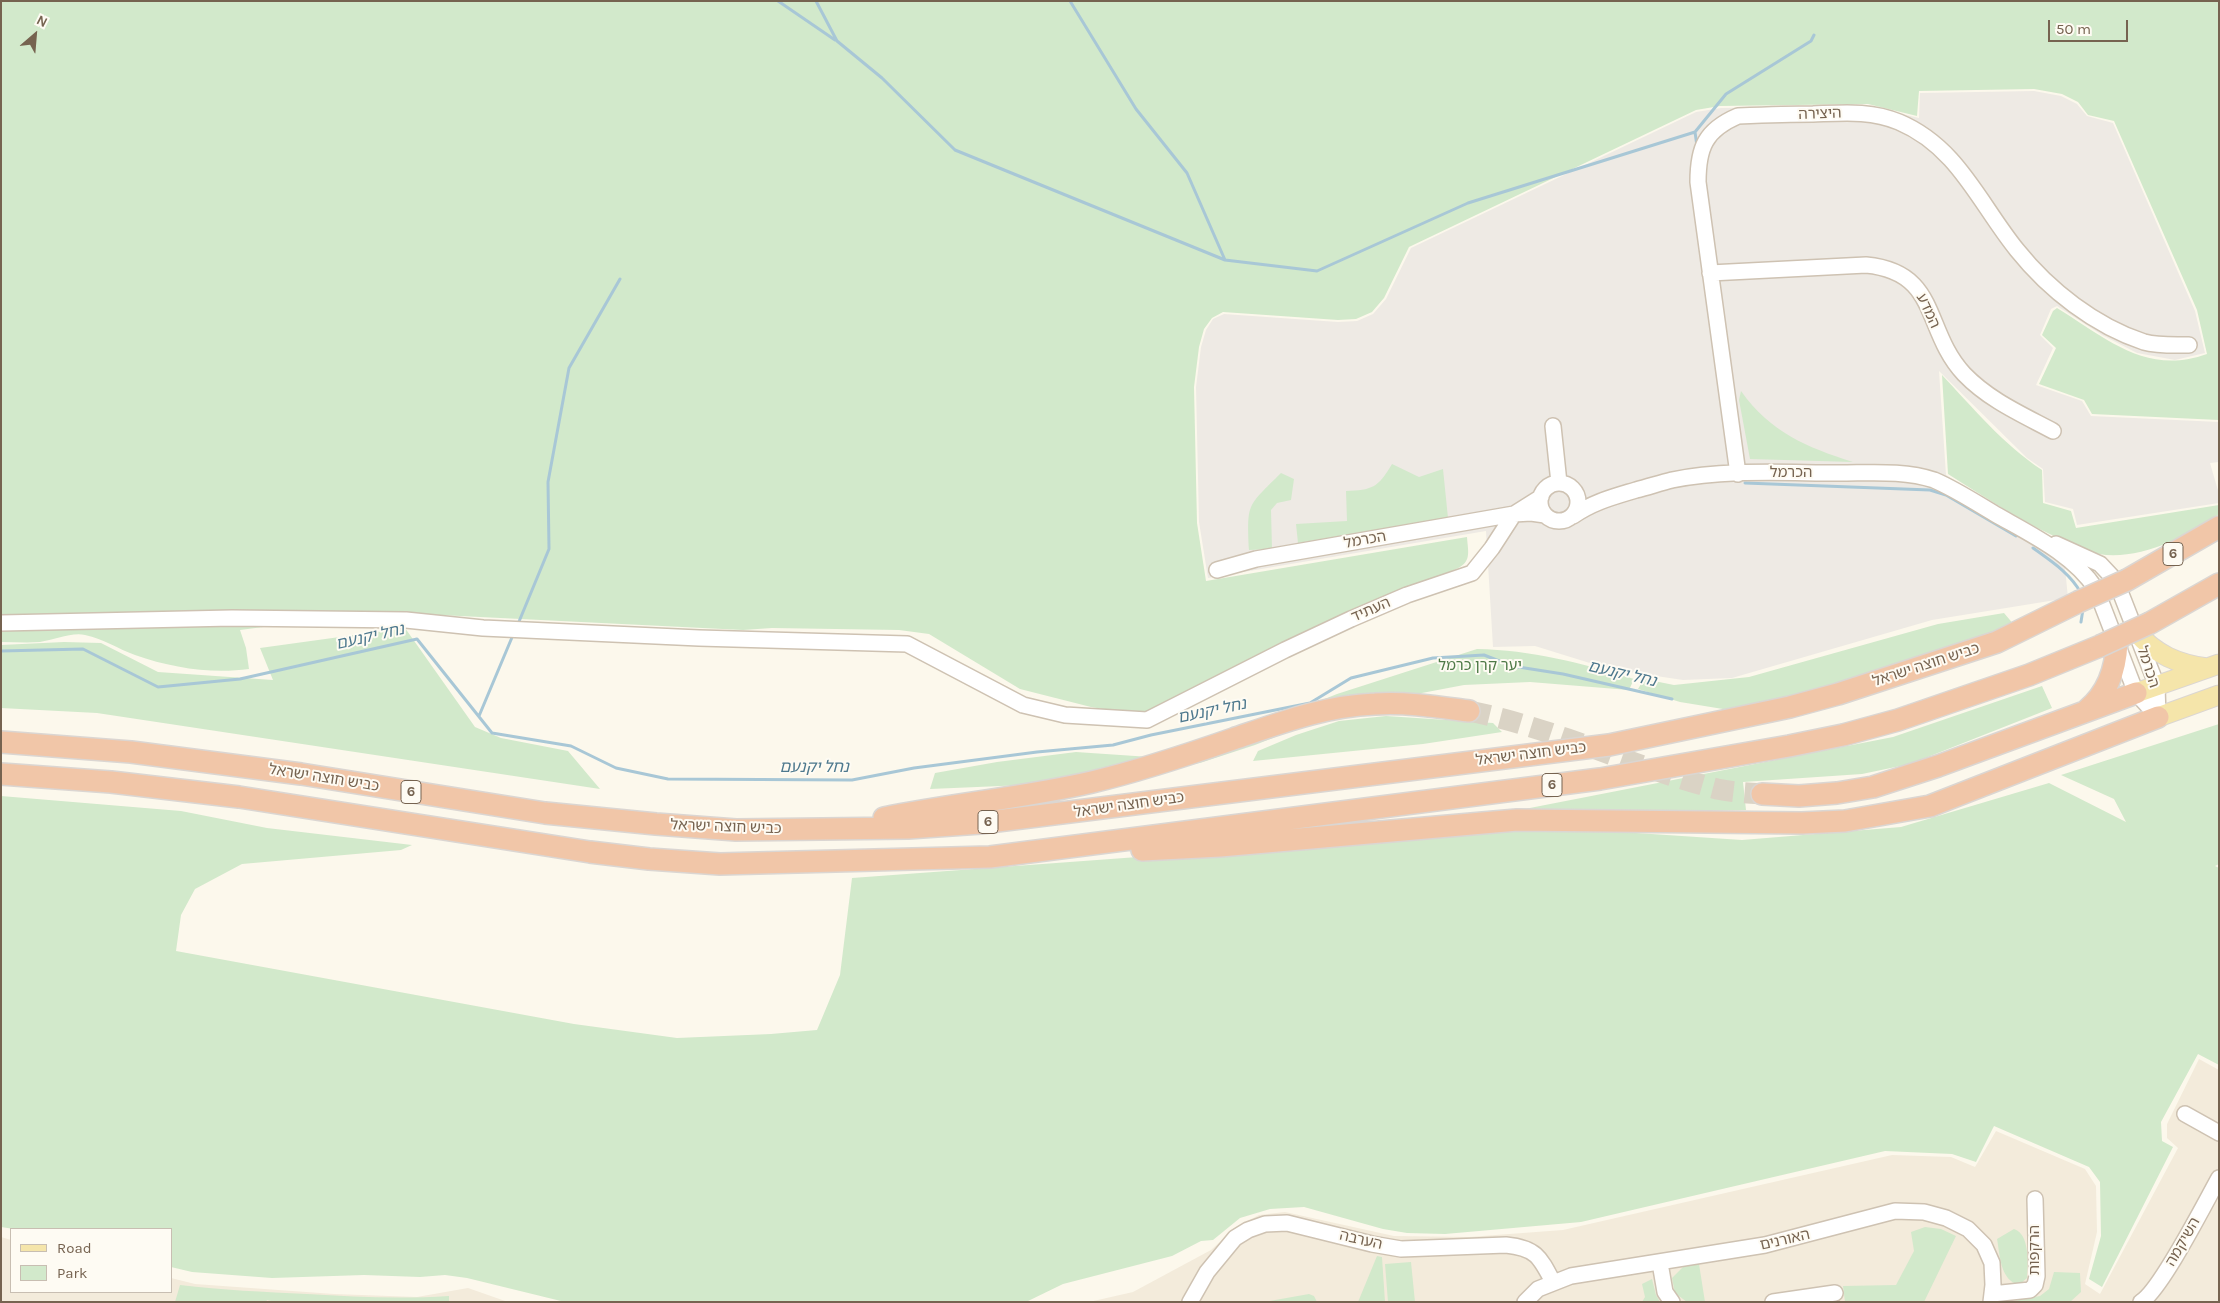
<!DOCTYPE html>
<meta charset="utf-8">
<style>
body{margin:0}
#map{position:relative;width:2220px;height:1303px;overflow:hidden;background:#fcf8ec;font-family:Karla,sans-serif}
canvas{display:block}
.frame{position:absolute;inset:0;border:2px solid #766350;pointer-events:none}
.legend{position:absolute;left:10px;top:1228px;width:162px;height:65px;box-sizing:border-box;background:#fefbf3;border:1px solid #c8beb2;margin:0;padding:6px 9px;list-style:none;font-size:15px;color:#766350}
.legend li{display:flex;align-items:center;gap:10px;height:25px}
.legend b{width:25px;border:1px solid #c8beb2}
.north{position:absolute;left:10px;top:10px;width:50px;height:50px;-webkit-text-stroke:4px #fefbf3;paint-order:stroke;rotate:27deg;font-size:14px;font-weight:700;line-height:20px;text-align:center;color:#766350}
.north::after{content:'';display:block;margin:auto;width:18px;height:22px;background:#766350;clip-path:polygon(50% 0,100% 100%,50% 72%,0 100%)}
.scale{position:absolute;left:2048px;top:20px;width:80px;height:22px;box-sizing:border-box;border:2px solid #766350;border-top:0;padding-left:6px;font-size:15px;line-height:18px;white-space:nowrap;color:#766350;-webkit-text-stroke:4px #fefbf3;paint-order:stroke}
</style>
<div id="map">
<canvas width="2220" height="1303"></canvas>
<div class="frame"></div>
<ul class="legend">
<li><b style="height:6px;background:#f5e5aa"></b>Road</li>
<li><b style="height:14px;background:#d2e9cb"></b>Park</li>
</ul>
<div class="north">N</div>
<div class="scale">50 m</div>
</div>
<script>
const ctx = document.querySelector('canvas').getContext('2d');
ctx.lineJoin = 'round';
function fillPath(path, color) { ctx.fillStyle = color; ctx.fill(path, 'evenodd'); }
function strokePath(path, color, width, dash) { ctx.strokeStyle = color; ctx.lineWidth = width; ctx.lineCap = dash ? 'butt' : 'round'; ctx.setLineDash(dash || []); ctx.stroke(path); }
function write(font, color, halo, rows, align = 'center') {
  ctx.font = font + ' Karla,"Noto Sans Hebrew",sans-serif'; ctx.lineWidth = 4; ctx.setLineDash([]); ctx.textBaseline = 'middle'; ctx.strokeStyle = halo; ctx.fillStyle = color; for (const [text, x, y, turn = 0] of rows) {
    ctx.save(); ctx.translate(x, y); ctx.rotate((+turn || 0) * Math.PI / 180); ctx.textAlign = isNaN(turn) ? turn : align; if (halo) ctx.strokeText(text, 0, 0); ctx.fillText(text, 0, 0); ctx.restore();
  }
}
fillPath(new Path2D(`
 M 2199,1059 L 2219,1070 L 2219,1302 L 1089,1302 L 1133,1292 L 1211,1250 L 1236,1227 L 1259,1215 L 1285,1212 L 1394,1236 L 1469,1237 L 1563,1230 L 1892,1155 L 1951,1157 L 1975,1167 L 1996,1131 L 2085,1169 L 2096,1186 L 2097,1232 L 2085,1284 L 2100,1294 L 2178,1148 L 2167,1138 L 2167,1124 Z
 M 1,1237 L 11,1240 L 11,1292 L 171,1292 L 171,1278 L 195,1284 L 334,1294 L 417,1297 L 468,1288 L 508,1302 L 1,1302 Z`), '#f3ebdb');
fillPath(new Path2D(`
 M 2034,91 L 2061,96 L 2077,104 L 2087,116 L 2113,123 L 2195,311 L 2205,353 L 2175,360 L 2137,353 L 2102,335 L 2057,306 L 2051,309 L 2040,335 L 2053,348 L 2036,385 L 2082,401 L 2091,416 L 2219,422 L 2219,462 L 2210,463 L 2219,494 L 2219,503 L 2077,525 L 2073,509 L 2045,502 L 2043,469 L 2027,458 L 1939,371 L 1946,475 L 2063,548 L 2068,598 L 1932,620 L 1732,678 L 1683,680 L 1609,669 L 1535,646 L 1493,647 L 1486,531 L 1208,578 L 1199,522 L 1196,387 L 1201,347 L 1206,330 L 1213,319 L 1224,314 L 1338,322 L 1357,321 L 1373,314 L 1386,299 L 1411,248 L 1696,112 L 1721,108 L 1868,106 L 1919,118 L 1920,93 Z`), '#eeeae4');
fillPath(new Path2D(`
 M 1,1 L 2219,1 L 2219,420 L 2092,414 L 2084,400 L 2039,384 L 2056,348 L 2042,335 L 2053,311 L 2057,308 C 2106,338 2146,376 2207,354 L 2197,310 L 2114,121 L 2088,115 L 2078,102 L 2062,94 L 2034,89 L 1919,91 L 1917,116 L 1868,104 L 1720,106 L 1696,110 L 1409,247 L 1384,298 L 1372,312 L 1356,319 L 1338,320 L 1223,312 L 1212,318 L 1204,329 L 1199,347 L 1194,387 L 1197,523 L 1206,581 L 1467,537 C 1468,552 1472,562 1456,569 L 1138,715 L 1091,707 L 1020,689 L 929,634 L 899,630 L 772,628 L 743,630 L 379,612 L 240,630 L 246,648 L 249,669 C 211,674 172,668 135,655 C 118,649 104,639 85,635 C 72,632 54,640 40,642 C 27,643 14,642 1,642 Z
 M 1942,375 C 1973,408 2004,445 2042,470 L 2043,503 L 2071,511 L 2076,528 L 2219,505 L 2219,514 C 2189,537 2137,561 2099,554 C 2089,552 2079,547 2070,543 C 2026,525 1988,499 1948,474 Z
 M 1741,391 C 1770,432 1806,447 1853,462 L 1750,459 L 1739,400 Z
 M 1392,464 L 1419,477 L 1443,469 L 1448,518 L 1298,543 L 1296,524 L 1347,521 L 1346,491 C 1372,490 1378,488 1392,464 Z
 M 1281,473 L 1294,479 L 1291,500 L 1277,503 L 1271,510 L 1272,549 L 1249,550 C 1247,502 1247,507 1281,473 Z
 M 2004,613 L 2015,626 L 1814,691 L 1729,710 L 1680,702 L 1638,689 L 1644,679 L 1674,685 L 1749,677 L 1938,624 Z
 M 405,628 L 475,727 L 501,738 L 568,751 L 600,789 L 97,713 L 1,708 L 1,645 L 64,642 L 101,643 L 158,672 L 273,680 L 260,648 Z
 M 1477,649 C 1531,650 1582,663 1634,679 L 1629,690 L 1530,682 L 1464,685 L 1406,696 L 1326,717 L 1255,745 L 1200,763 L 1048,784 L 930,789 L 935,773 L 997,762 L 1076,752 L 1150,757 L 1189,753 L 1337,694 Z
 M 2042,686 L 2052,708 L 1910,764 L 1862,774 L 1743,782 L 1746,810 L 1494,815 L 1893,737 Z
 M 1386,716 L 1493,723 L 1502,732 L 1423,744 L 1253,761 L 1258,751 L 1296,735 L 1339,721 Z
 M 2219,724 L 2219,864 L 2215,866 L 2219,868 L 2219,1065 L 2198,1054 L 2161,1122 L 2162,1141 L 2173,1147 L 2102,1287 L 2089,1279 L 2101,1236 L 2100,1182 L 2089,1167 L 1994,1126 L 1976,1162 L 1952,1154 L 1885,1151 L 1581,1222 L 1445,1234 L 1407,1233 L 1383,1229 L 1304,1207 L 1270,1209 L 1240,1218 L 1213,1240 L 1201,1241 L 1172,1256 L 1063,1284 L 1026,1302 L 565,1302 L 467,1278 L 445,1275 L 420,1277 L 364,1275 L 272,1278 L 192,1272 L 171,1267 L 171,1229 L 14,1229 L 1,1227 L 1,796 L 181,811 L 267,828 L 412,845 L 401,850 L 242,864 L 195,889 L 181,915 L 176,951 L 574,1024 L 677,1038 L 771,1034 L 817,1030 L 840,975 L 852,878 L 1546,827 L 1742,840 L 1901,827 L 2049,783 L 2126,822 L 2114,799 L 2061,775 Z
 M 1925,1227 L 1941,1229 L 1956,1236 L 1924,1302 L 1845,1302 L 1843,1286 L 1896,1285 L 1914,1251 L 1911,1232 Z
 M 2014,1229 C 2030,1234 2028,1264 2027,1278 L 2019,1285 C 2000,1280 2000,1255 1997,1239 Z
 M 1377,1256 L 1382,1257 L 1385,1302 L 1358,1302 Z
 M 1411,1262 L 1415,1302 L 1388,1302 L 1385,1264 Z
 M 1699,1264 L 1705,1302 L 1687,1302 L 1675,1293 L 1672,1278 L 1683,1267 Z
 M 2054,1272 L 2080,1273 L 2081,1292 L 2070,1302 L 2009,1302 L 2040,1296 L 2049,1289 Z
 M 1652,1279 L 1656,1295 L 1660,1302 L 1642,1302 L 1645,1297 L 1642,1284 Z
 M 180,1285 C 222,1290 264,1292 307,1294 C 354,1297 402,1299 449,1296 L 449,1302 L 275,1302 L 267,1300 L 266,1302 L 175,1302 Z
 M 1309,1294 L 1314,1296 L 1317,1302 L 1264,1302 Z`), '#d2e9cb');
strokePath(new Path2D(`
 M 778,1 L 835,40
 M 816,1 L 837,41 L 882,78 L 955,150 L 1225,260 L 1317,271 L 1468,203 L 1695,132
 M 1070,1 L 1136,109 L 1187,173 L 1225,260
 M 1697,146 L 1695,132 L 1726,94 L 1811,41 L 1814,35
 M 1745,483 L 1930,490 L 1946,495 L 2016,536
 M 2033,548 C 2051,561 2070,573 2081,593
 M 2081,622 L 2083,609
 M 518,624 L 549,549 L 548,482 L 569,368 L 620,279
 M 1,651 L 83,649 L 158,687 L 240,679 L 417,639 L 492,733 L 571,746 L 616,768 L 668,779 L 852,780 L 914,768 L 1037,752 L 1113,745 L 1151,735 L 1310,703 L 1351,678 L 1433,658 L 1484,655 L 1512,666 L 1563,674 L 1672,699
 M 479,716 L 513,635`), '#a8c7d6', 3);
strokePath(new Path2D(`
 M 1469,711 C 1555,728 1632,767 1717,789 C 1731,792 1747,793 1762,794`), '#dad3c5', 21, [21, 11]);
const minor = new Path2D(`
 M 1710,273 L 1866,265 C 1940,272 1923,330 1964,374 C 1989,400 2021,414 2053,431
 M 1553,426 L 1559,483
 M 1738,474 L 1698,182 C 1698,148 1705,130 1738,116 C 1763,115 1788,114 1813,114 C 1842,113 1871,110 1899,122 C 1958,147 1979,203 2017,250 C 2049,290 2095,326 2144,342 C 2158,346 2175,345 2189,345
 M1540 502a19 19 0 1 1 38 0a19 19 0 1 1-38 0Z
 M 1573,516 C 1593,502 1613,497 1636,490 C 1648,487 1660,483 1672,480 C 1726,469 1785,473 1840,473 C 1870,473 1905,470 1934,480 C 1955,489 1975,502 1995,514 C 2030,534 2073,554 2096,589 L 2136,693 L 2158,717
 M 2056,544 L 2100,564 L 2116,581 L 2157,686 L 2158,717
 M 1217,570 L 1256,559 L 1514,514 L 1531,513 L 1545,515
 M 1,623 L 232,618 L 406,620 L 483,628 L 699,638 L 907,644 L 1023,705 L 1065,715 L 1147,720 L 1285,650 L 1351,619 L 1407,595 L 1472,573 L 1492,548 L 1514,514 L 1541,497
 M 2185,1114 L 2219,1133
 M 1660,1263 L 1665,1292 L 1672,1302
 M 1992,1294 L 2030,1290 L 2035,1285 L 2037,1276 L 2035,1199
 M 1190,1302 L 1207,1272 L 1235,1238 L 1248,1230 L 1265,1224 L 1287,1223 L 1372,1244 L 1401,1249 L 1506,1245 C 1536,1248 1540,1257 1553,1282
 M 1525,1302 L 1538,1289 L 1571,1276 L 1765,1245 L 1895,1211 L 1924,1212 L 1946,1218 L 1968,1229 L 1984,1245 L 1992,1263 L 1993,1285 L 1991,1302
 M 1773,1302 L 1835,1293
 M 2141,1302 C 2161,1290 2205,1203 2219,1178`);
const major = new Path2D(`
 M 2136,632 C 2156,655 2178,664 2207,668
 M 2136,693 L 2219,664
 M 2158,717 L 2219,695`);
const highway = new Path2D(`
 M 2127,580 L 2219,527
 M 2150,623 L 2219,584
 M 2087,710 C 2108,693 2116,668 2117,642
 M 1,742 L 131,752 L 301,774 L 545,813 L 656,824 L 736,830 L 908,828 L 981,823 L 1609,745 L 1790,707 L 1838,694 L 1997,642 L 2078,602
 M 1,774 L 111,782 L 239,797 L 590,852 L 649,859 L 720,864 L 990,857 L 1600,779 L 1789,746 L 1843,735 L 1898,720 L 2029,675 L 2100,646
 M 1762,794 L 1799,796 L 1837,793 L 1873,787 L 1938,766 L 2136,693
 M 884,818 C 953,804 1023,798 1092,782 C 1139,771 1187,755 1233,739 C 1280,723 1324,706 1375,704 C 1407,702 1438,707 1469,711
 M 1142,850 L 1220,846 L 1517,820 L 1802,823 L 1845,821 L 1930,806 L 2158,717`);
strokePath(minor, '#cec2b2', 18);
strokePath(major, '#dbd6d2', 21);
strokePath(highway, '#dbd6d2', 24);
strokePath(minor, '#fff', 15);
strokePath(major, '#f5e5aa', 19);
strokePath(highway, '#f1c6a8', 21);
const highwayBridge = new Path2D(`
 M 2078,602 L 2127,580
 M 2100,646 L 2150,623`);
strokePath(highwayBridge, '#dbd6d2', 24, []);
strokePath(highwayBridge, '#f1c6a8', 21);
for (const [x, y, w] of [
 [2173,554,20],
 [1552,785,20],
 [411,792,20],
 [988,822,20]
]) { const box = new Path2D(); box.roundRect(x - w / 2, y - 11.5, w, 23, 4); ctx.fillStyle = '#fefbf3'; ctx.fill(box); strokePath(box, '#766350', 1); }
write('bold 14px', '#766350', null, [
 ["6",2173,554],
 ["6",1552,785],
 ["6",411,792],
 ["6",988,822]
]);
write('15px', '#766350', '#fefbf3', [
 ["היצירה",1820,114,-2],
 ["המדע",1928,311,65],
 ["הכרמל",1791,473],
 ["הכרמל",1365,540,-10],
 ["העתיד",1371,610,-23],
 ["כביש חוצה ישראל",1926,665,-18],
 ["הכרמל",2148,667,72],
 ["כביש חוצה ישראל",1531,754,-7],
 ["כביש חוצה ישראל",324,778,9],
 ["כביש חוצה ישראל",1129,805,-8],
 ["כביש חוצה ישראל",726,827,2],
 ["הערבה",1361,1240,13],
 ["האורנים",1785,1240,-13],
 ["השיקמה",2183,1242,-60],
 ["הרקפות",2035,1250,-90]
]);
write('15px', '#4f7a48', '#fefbf3', [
 ["יער קרן כרמל",1480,666]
]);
write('italic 16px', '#4e798e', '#fefbf3', [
 ["נחל יקנעם",370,637,-13],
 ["נחל יקנעם",1622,674,13],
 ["נחל יקנעם",1212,711,-12],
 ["נחל יקנעם",814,767]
]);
</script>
